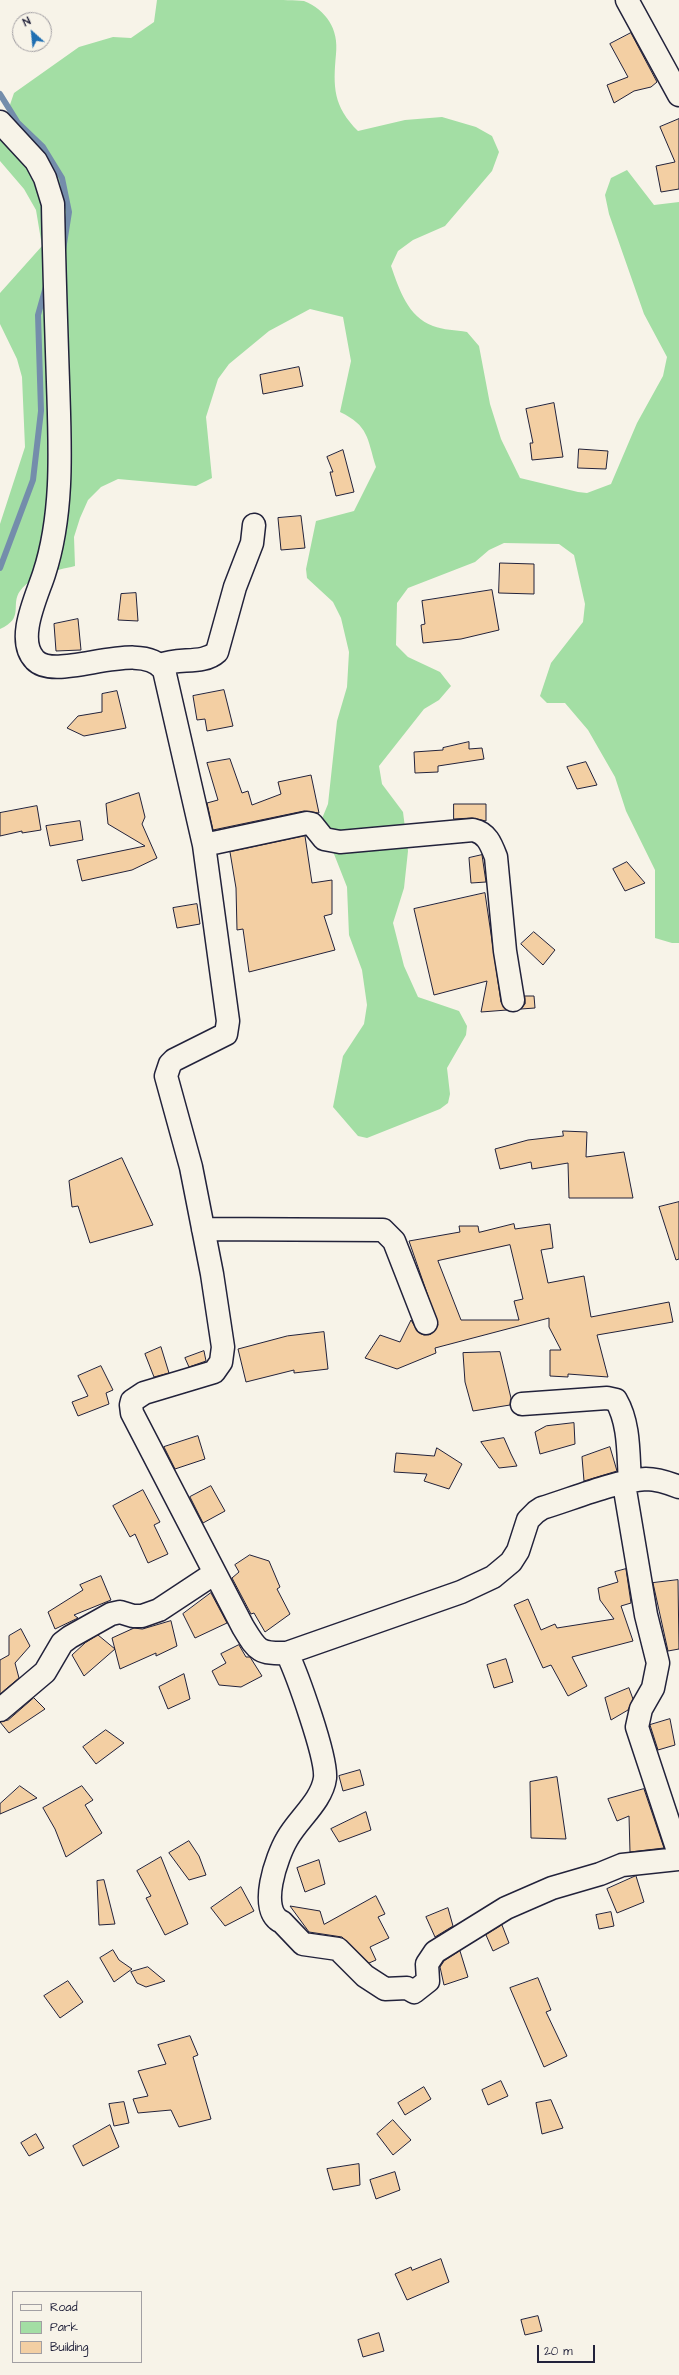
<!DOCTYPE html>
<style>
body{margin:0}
#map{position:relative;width:679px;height:2375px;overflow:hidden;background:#f7f3e8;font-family:"Architects Daughter",sans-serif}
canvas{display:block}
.legend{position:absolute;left:12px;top:2291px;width:130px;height:72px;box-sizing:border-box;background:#f7f3e8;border:1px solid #a29fa3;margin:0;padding:5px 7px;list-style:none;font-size:12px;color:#22223b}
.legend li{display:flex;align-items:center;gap:8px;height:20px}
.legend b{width:20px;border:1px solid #a29fa3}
.north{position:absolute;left:12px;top:12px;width:40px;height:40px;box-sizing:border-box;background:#f7f3e8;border:1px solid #a29fa3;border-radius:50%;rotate:333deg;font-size:11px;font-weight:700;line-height:16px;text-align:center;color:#22223b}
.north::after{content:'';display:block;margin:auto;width:14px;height:18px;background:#1f6fb2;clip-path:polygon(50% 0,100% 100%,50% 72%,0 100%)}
.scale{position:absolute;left:537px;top:2345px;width:58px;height:18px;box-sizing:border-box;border:2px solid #22223b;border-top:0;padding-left:5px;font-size:12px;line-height:14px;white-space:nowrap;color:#22223b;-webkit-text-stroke:3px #f7f3e8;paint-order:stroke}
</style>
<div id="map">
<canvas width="679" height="2375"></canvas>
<ul class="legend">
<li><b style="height:5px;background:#f7f3e8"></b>Road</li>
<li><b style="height:11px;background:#a3dea4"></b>Park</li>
<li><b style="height:11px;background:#f3cfa3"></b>Building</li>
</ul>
<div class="north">N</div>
<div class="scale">20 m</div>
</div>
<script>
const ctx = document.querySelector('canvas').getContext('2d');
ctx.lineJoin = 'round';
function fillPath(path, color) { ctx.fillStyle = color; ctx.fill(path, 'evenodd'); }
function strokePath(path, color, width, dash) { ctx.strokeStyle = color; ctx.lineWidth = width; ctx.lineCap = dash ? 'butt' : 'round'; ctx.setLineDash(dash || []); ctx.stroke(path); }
fillPath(new Path2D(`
 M 157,0 C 195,0 233,0 271,0 C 280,0 296,0 304,1 C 326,10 339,29 336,54 C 333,87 333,106 358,131 L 405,120 L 442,117 L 476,127 L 492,136 L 499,152 L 492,171 L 445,226 L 413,240 L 398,251 L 391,266 C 399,289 408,317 433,326 C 443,330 456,330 467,332 L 479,346 L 490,404 L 501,439 L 520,478 L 578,492 L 587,493 L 611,484 L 637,423 L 663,376 L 667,357 L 644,314 L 609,214 L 605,195 L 611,178 L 627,170 L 654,205 L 679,202 L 679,943 L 672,943 L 655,938 L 655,870 L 626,811 L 615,777 L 588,730 L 565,703 L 547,703 L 540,696 L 551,663 L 583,622 L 585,604 L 574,555 L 559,544 L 504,543 L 489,550 L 475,562 L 408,588 L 397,603 L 396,645 L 408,657 L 440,672 L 451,686 L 439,700 L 424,709 L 379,766 L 382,784 L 403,812 L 408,851 L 404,888 L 393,923 L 404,966 L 418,997 L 459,1011 L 467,1026 L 466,1035 L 447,1068 L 450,1094 L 448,1103 L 440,1109 L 367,1138 L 358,1136 L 333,1107 L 343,1056 L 364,1024 L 367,1005 L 362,970 L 349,935 L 347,887 L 321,821 L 328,804 L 337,721 L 347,687 L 349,652 L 341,618 L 333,602 L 307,578 L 306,569 L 316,521 L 354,511 L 376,467 C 367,438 369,426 340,412 L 351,361 L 343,317 L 310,309 L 269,331 L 229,364 L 218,379 L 206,417 L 212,478 L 196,486 L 118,479 L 101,487 L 88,500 L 80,518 L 74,537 L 75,566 C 55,571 34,573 20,591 C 10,605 25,618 0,629 L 0,524 L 25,447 L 22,377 L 17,359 L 0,324 L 0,293 L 42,246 L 36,210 L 24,189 L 0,161 L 0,134 L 14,93 L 79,47 L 113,37 L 131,38 L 154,22 Z`), '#a3dea4');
strokePath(new Path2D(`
 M 0,94 L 18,123 L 43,147 L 62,178 L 69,212 L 63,250
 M 0,568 L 33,480 L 41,411 L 38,315 L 47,283`), '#748dab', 6);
const building = new Path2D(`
 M 631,33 L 657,82 L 651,87 L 634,91 L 614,103 L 607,85 L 628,77 L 610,44 Z
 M 679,119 L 679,189 L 661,192 L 656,166 L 675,162 L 660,127 Z
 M 299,367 L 303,386 L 263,394 L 260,375 Z
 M 554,403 L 563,457 L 532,460 L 530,443 L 533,443 L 526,409 Z
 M 579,449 L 608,451 L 606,469 L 578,468 Z
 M 343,450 L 354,492 L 336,496 L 330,472 L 333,472 L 327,457 Z
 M 301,516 L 305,548 L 281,550 L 278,518 Z
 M 500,563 L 534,564 L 534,594 L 499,593 Z
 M 492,590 L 499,630 L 461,639 L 423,643 L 421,625 L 425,624 L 422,601 Z
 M 136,593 L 138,621 L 118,620 L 121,594 Z
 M 78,619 L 81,650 L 56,651 L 54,624 Z
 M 224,690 L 233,726 L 207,731 L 205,719 L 197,720 L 193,696 Z
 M 117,691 L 126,728 L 84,736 L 67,728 L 78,716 L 102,712 L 102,694 Z
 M 469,742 L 469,749 L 482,748 L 484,759 L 438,766 L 438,772 L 415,773 L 414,752 L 443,750 L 443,748 Z
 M 230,759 L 242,793 L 248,791 L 252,805 L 281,794 L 278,782 L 311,775 L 319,813 L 304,811 L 213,830 L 207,803 L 218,800 L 207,763 Z
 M 586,762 L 597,785 L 577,789 L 567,767 Z
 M 139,793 L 145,817 L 142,824 L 157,858 L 132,870 L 82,881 L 77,860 L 145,846 L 108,824 L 106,804 Z
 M 454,804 L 486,804 L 486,821 L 472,818 L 454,819 Z
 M 37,806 L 41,830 L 22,833 L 22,831 L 0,836 L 0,813 Z
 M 80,821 L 83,840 L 50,846 L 46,826 Z
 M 305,836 L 312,883 L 332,880 L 332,914 L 324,916 L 335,950 L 249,972 L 243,929 L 237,930 L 236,888 L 230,852 Z
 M 482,855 L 486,882 L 471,883 L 469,858 Z
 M 627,862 L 645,883 L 625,891 L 613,869 Z
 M 485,893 L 501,1002 L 507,1010 L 481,1012 L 487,981 L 434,995 L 414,909 Z
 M 197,904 L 200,924 L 177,928 L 173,908 Z
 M 534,932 L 555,950 L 543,965 L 521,944 Z
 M 525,996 L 534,996 L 535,1008 L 521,1009 L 525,1004 Z
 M 563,1131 L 587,1132 L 586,1157 L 624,1152 L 633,1198 L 569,1198 L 568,1163 L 532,1169 L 531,1162 L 500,1169 L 495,1149 L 528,1140 L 563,1136 Z
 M 122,1158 L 153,1225 L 90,1243 L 78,1206 L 72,1207 L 69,1181 Z
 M 679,1202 L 679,1259 L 676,1260 L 659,1207 Z
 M 514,1224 L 515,1229 L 550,1224 L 553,1248 L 541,1250 L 548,1283 L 584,1276 L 591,1317 L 669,1302 L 673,1322 L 597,1335 L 608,1377 L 568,1374 L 568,1377 L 550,1376 L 550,1350 L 561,1350 L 549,1327 L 549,1318 L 435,1348 L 436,1353 L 397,1369 L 365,1358 L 380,1335 L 400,1342 L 411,1320 L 418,1332 L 424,1335 L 431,1334 L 438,1325 L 409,1241 L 460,1232 L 459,1226 L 478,1226 L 479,1232 ZM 510,1245 L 523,1299 L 514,1301 L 519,1320 L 461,1320 L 438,1261 Z
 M 324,1332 L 328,1369 L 294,1373 L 294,1370 L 246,1382 L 238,1349 L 287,1336 Z
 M 161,1347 L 169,1373 L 154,1377 L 145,1354 Z
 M 204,1351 L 206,1361 L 189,1367 L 185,1358 Z
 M 500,1352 L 511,1398 L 510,1405 L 473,1411 L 465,1382 L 463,1353 Z
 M 101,1366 L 113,1390 L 106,1393 L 109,1404 L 78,1416 L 72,1402 L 88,1396 L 78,1376 Z
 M 574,1423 L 575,1444 L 540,1454 L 535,1432 L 546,1426 Z
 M 198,1436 L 205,1459 L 175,1469 L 164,1447 Z
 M 504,1438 L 511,1454 L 517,1466 L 499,1468 L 481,1442 Z
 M 610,1447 L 617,1471 L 584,1481 L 582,1457 Z
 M 437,1448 L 462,1464 L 449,1489 L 424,1481 L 427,1474 L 394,1472 L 396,1453 L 434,1456 Z
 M 211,1486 L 225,1511 L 203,1523 L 190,1497 Z
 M 143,1490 L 160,1522 L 154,1525 L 168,1554 L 148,1563 L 135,1534 L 130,1537 L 113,1506 Z
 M 250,1555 L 269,1561 L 280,1587 L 277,1589 L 290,1614 L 265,1632 L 254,1613 L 251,1614 L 232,1578 L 239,1572 L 235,1565 Z
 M 626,1569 L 631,1603 L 621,1606 L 633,1641 L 572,1657 L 587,1686 L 568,1696 L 551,1665 L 543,1668 L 514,1605 L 528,1599 L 541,1630 L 555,1624 L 557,1628 L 614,1619 L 600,1600 L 598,1588 L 618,1582 L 615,1572 Z
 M 101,1576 L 111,1600 L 74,1615 L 78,1618 L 55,1629 L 48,1612 L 83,1590 L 80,1585 Z
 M 678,1580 L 679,1649 L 668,1651 L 653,1583 Z
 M 211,1593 L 227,1623 L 195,1638 L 183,1614 Z
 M 171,1621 L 177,1646 L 156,1656 L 156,1653 L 120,1669 L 112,1638 L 134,1628 L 142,1629 Z
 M 21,1629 L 30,1646 L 15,1663 L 19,1678 L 0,1694 L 0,1660 L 9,1655 L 9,1636 Z
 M 98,1635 L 115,1649 L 84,1676 L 72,1655 L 85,1643 Z
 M 239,1645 L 246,1657 L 250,1657 L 262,1676 L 241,1687 L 219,1685 L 212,1671 L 226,1663 L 221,1654 Z
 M 506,1659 L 513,1682 L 494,1688 L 487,1665 Z
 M 184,1674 L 190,1699 L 168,1709 L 159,1687 Z
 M 629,1688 L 633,1699 L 628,1710 L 611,1720 L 605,1698 Z
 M 34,1698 L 45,1709 L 9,1733 L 0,1722 L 8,1720 Z
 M 670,1719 L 675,1745 L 658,1750 L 650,1725 Z
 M 106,1730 L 124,1743 L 96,1764 L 83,1747 Z
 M 360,1770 L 364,1785 L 343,1791 L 339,1776 Z
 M 557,1777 L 566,1839 L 531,1838 L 530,1782 Z
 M 20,1786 L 37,1798 L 0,1814 L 0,1804 Z
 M 82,1786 L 93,1800 L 85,1805 L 102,1833 L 66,1857 L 55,1829 L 43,1808 Z
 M 644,1789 L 664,1848 L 630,1852 L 629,1816 L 617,1821 L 608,1799 Z
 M 366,1812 L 371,1830 L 339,1842 L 331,1829 Z
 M 189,1841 L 199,1856 L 206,1875 L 189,1880 L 169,1853 Z
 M 161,1857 L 188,1924 L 165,1935 L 146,1898 L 151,1896 L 137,1871 Z
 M 319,1860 L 325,1884 L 305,1892 L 297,1868 Z
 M 636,1876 L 644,1902 L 617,1913 L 607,1889 Z
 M 104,1880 L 115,1924 L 99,1925 L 97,1881 Z
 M 241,1887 L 254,1911 L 225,1926 L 211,1908 Z
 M 376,1896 L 385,1914 L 378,1917 L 389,1938 L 370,1947 L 376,1960 L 369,1963 L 342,1937 L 309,1932 L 290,1906 L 320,1911 L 324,1924 Z
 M 448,1908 L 453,1926 L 435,1937 L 426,1917 Z
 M 611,1912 L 614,1926 L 599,1929 L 596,1915 Z
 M 502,1925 L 509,1943 L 493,1951 L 486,1935 Z
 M 113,1950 L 119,1960 L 132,1969 L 114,1982 L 100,1958 Z
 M 460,1951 L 468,1977 L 444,1985 L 440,1967 L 444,1961 Z
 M 148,1967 L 165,1981 L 146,1987 L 137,1983 L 131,1972 Z
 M 538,1978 L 551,2010 L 546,2012 L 567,2056 L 544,2067 L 510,1988 Z
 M 68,1981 L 83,2002 L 60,2018 L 44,1996 Z
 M 190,2036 L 198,2055 L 193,2057 L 211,2119 L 179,2127 L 171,2110 L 138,2113 L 133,2099 L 148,2096 L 138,2071 L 166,2064 L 158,2045 Z
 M 501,2081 L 508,2096 L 488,2105 L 482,2090 Z
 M 424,2087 L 431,2099 L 405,2115 L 398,2103 Z
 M 551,2100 L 563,2128 L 542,2134 L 536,2103 Z
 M 124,2102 L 129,2123 L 114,2126 L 109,2104 Z
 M 393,2120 L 411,2140 L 393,2155 L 377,2134 Z
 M 110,2125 L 119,2147 L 83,2166 L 73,2146 Z
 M 36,2134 L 44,2148 L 29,2156 L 21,2143 Z
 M 359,2164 L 360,2185 L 333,2190 L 327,2169 Z
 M 395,2172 L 400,2190 L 376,2199 L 370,2180 Z
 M 441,2259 L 449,2282 L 407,2300 L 395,2274 L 411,2267 L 412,2270 Z
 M 538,2316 L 542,2331 L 525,2335 L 521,2320 Z
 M 379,2333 L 384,2351 L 363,2357 L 358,2340 Z`);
fillPath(building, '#f3cfa3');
strokePath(building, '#22223b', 1);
const minor = new Path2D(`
 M 627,0 L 679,95
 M 0,122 L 36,161 L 45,178 L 53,204 C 54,263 56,322 58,382 C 60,445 64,513 44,574 C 37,596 15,640 35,660 C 57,683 140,637 164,670 L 204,845 L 228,1021 L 226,1034 L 174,1060 L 170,1064 L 166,1076 L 191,1167 L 212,1274 L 223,1347 L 221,1362 L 214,1372 L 144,1393 L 132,1401 L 131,1405 L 132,1413 L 243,1627 C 257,1650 258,1654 287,1653 L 461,1592 L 493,1577 L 511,1562 L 518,1551 L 528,1520 L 536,1512 L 542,1508 C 572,1499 615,1481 646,1479 C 658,1479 669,1483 679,1487
 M 161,665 C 178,657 203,665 217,652 L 235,587 L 252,543 L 254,525
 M 204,845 L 307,823 L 312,824 L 324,839 L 340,842 L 473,830 C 487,833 491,844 496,857 L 505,951 L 513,1000
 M 203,1229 L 383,1230 L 394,1241 L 426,1323
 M 522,1404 L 607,1398 L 616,1400 C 630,1424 628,1455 630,1482
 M 624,1484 L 646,1615 L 658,1663 L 653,1688 L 641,1709 L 637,1727 L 679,1854
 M 287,1653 C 297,1674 327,1757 325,1778 C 322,1801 298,1819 287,1839 C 277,1856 257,1911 282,1922 L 303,1944 L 338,1949 L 365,1976 L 385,1989 L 407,1988 L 414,1992 L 428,1981 L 427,1964 L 435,1952 L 506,1908 L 552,1888 L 600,1874 L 622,1865 L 679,1859
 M 0,1710 L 45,1672 L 62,1643 L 70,1637 L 111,1614 L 120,1612 L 133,1616 L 142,1616 L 159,1610 L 215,1573`);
strokePath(minor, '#22223b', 25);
strokePath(minor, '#f7f3e8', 22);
</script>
